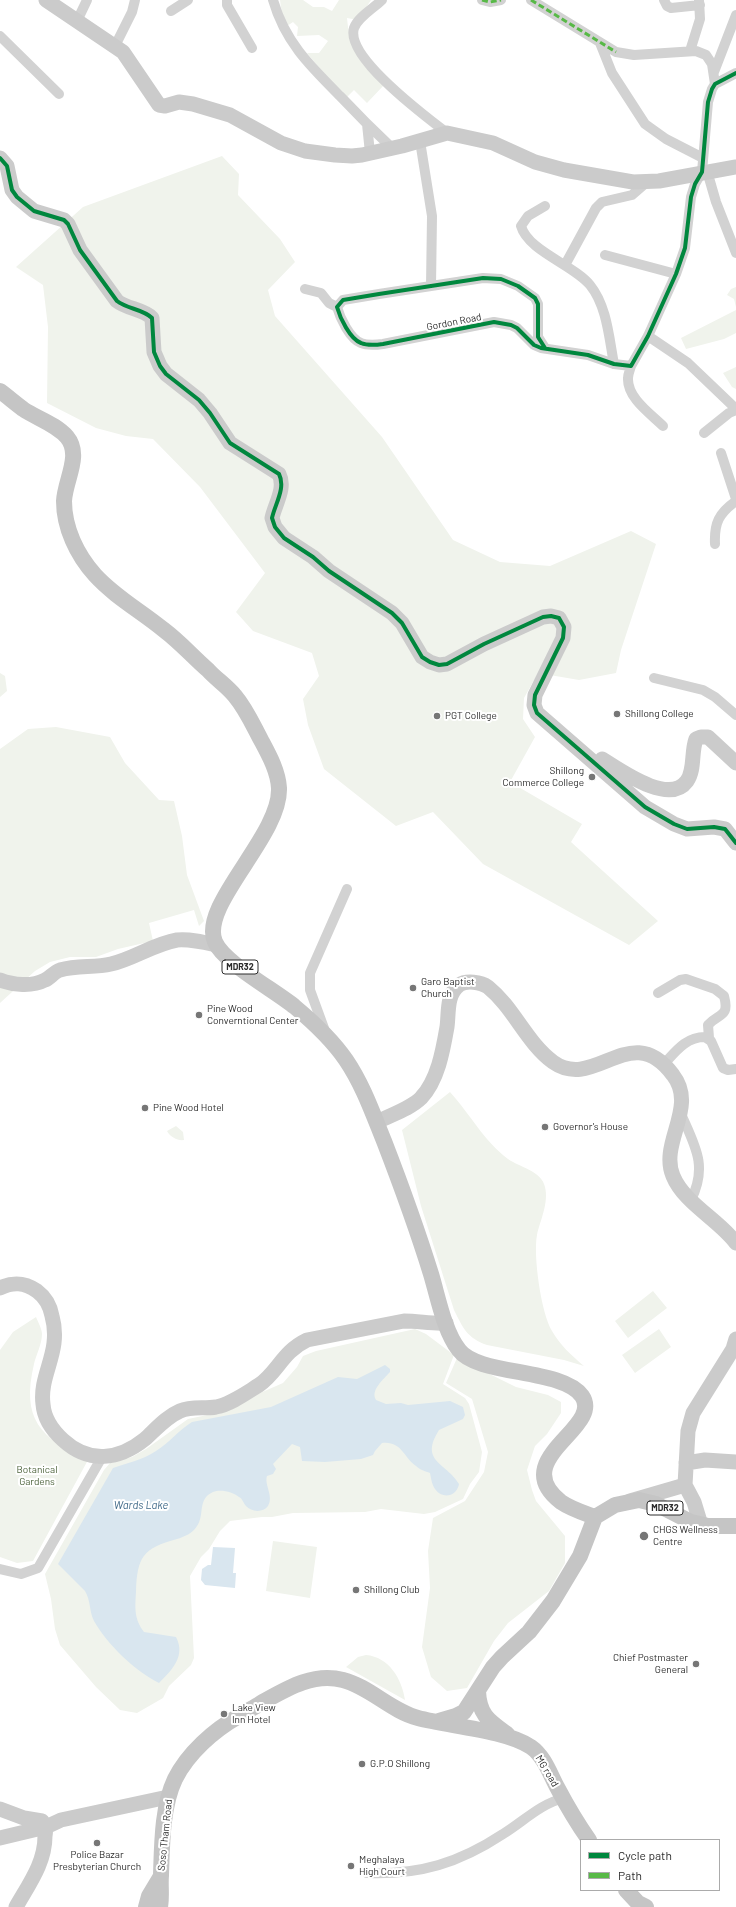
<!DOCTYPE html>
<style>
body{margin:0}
#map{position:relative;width:736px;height:1907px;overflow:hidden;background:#fff;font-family:Barlow,sans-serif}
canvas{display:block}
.legend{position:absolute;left:580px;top:1839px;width:140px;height:52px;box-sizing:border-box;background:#fff;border:1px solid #ababab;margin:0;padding:5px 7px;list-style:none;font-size:12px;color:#2d2d2d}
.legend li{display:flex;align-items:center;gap:8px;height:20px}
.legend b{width:20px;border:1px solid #ababab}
</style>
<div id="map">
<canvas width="736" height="1907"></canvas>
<ul class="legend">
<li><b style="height:5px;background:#00873e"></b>Cycle path</li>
<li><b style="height:5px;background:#58b947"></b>Path</li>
</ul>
</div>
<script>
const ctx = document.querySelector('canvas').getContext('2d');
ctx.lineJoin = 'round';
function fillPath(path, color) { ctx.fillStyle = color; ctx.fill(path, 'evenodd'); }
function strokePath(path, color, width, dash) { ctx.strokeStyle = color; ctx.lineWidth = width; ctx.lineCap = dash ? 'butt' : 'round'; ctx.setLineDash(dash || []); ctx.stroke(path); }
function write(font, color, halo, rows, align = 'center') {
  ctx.font = font + ' Barlow,sans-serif'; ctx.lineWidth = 4; ctx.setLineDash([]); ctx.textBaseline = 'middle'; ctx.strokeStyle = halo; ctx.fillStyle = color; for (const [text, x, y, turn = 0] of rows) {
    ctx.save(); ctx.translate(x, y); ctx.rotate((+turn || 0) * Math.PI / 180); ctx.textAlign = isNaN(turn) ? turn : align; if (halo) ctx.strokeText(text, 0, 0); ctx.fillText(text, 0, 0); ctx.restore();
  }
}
fillPath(new Path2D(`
 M 280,0 L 303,0 L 313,7 L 324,7 L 332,11 L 339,0 L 371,0 L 358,20 L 347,18 L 348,27 L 355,52 L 384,85 L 367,103 L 354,90 L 345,99 L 307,53 L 319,53 L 328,41 L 319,35 L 297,36 L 298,27 L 293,22 L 284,28 Z
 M 222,156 L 239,174 L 238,195 L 280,239 L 295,262 L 268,290 L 275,316 L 382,437 L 453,540 L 500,562 L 550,566 L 631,531 L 656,544 L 621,650 L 616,673 L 579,680 L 538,673 L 524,698 L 523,719 L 535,737 L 510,782 L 582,824 L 571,842 L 658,921 L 629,945 L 483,864 L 433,812 L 396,826 L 324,769 L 308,725 L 303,699 L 319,676 L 312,653 L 253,631 L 236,612 L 265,573 L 200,487 L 153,439 L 126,436 L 96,428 L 47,403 L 48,327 L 43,285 L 16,267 L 83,207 Z
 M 736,287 L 736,307 L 734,299 L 727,295 L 731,289 Z
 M 736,310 L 736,333 L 724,339 L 686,349 L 681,338 Z
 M 736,367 L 736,389 L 732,387 L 723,373 Z
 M 0,673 L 5,676 L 7,691 L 0,697 Z
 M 56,727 L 110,737 L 125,763 L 159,800 L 174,801 L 182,836 L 187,875 L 204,921 L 199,926 L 194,910 L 149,923 L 153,941 L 118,949 L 96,957 L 70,957 L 50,962 L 35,971 L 0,1003 L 0,749 L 28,729 Z
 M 450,1092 C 470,1114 484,1141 508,1159 C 519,1167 542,1171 545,1187 C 549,1203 540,1221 537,1235 C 533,1255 541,1313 552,1331 C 560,1345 571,1355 584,1366 L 564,1360 L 487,1345 C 467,1338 463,1328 454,1310 L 421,1206 L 402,1130 Z
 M 176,1126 L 183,1132 L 184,1140 C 178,1141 170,1137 167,1131 Z
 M 653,1291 L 667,1308 L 628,1338 L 615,1321 Z
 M 36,1317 C 38,1322 42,1329 42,1334 C 42,1344 36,1355 34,1364 C 21,1419 40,1438 88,1460 L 33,1561 L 17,1563 L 0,1557 L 0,1350 L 13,1332 Z
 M 415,1329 L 426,1334 L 454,1355 L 443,1384 L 465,1398 L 469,1404 L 482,1452 L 479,1472 L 470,1484 L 463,1499 L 435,1512 L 424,1514 L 381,1509 L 365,1512 L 293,1513 L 272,1517 L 262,1517 L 230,1521 L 220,1531 L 209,1549 L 201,1557 L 190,1576 L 194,1658 L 191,1665 L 169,1686 L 163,1698 L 137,1713 L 120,1710 L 96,1687 L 60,1645 L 55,1629 L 51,1599 L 45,1574 L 104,1470 L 110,1463 L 132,1457 L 146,1449 L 188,1419 L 212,1414 L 283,1383 L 297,1367 L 303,1356 L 316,1351 Z
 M 659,1329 L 671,1347 L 635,1373 L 622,1355 Z
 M 457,1358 L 516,1387 L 548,1395 L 561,1402 L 561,1413 L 547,1434 L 535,1446 L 527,1470 L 532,1490 L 536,1501 L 565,1536 L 565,1563 L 549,1591 L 508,1623 L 494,1641 L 467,1688 L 447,1691 L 431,1677 L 422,1647 L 430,1588 L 428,1551 L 433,1518 L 465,1501 L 484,1472 L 488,1452 L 472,1399 L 446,1383 Z
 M 273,1541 L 317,1547 L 310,1598 L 266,1591 Z
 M 366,1655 C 389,1657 402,1679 405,1700 L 346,1667 L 358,1657 Z`), '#f0f3ec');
fillPath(new Path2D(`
 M 385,1365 L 390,1369 L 390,1372 C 384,1379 370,1390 376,1400 L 386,1404 L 401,1403 L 408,1405 L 450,1401 L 463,1407 L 465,1415 L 463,1419 L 439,1430 C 419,1462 446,1462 459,1484 C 457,1496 443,1500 435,1489 C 432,1485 431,1478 430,1473 C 425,1471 420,1470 416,1466 C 403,1457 402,1441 382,1443 L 375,1451 L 373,1455 L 361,1459 L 325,1462 L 302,1461 L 300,1447 L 292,1444 L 273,1464 L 276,1469 L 273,1474 L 267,1476 C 264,1485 274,1496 268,1506 C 263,1513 251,1512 246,1506 C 243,1503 243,1499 239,1497 C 233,1492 221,1489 213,1492 C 197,1499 205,1515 197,1526 C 193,1533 184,1537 177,1539 C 143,1548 137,1557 136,1592 C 135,1608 134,1619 144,1632 L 176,1637 C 186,1656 172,1670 159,1683 C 135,1671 107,1644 94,1621 C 89,1611 91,1601 85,1591 L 58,1564 L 113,1468 C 127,1463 143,1460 156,1451 C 169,1443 179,1430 192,1422 L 271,1407 L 338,1377 L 357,1379 Z
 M 213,1547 L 235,1548 L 233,1573 L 236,1573 L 235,1588 L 205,1585 L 201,1580 L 202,1569 L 208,1565 L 211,1565 Z`), '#d9e6ef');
strokePath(new Path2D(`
 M 227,0 L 227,5 L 252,48
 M 273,0 C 285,42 310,66 340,96 C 357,114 374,131 392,148
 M 382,0 C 374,8 358,17 354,28 C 345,57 425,116 447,133
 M 482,0 L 490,2 L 501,0
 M 531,0 L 616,52 L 634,55 L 696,51 L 706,55 L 712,64 L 715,84
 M 664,0 L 667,6 L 671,8 L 700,5
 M 171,11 L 188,0
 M 77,21 L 87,0
 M 0,36 L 59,94
 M 600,43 L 612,73 L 645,124 L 666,139 L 703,158
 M 115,46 L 132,12 L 135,0
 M 690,51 L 700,19 L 699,0
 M 714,72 L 736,15
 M 367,124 L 370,153
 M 420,141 L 432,216 L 431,286
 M 707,171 L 716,202 L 736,253
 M 545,206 L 528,216 L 521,226 C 528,251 574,265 590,285 C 607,306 609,338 614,364
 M 605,255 L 676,274
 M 565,265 L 596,208 L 602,202 L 632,195 L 647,182
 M 305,289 L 321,293 L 329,303 L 337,307
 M 648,336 L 688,363 L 736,409
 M 545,348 L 538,337 L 538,304 L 535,298 L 518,286 L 501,279 L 483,278 L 379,294 L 343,300 L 337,307 C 340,318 350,339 361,343 C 368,346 376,345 383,344 L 494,322 L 511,325 L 517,328 L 534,345 L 541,348 L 588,355 L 614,364 L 631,366 L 648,336 L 676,274 L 685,248 L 691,197 L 695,184 L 702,172 L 708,102 L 712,89 L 715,84 L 736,73
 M 631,366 C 630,370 628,374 628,378 C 627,398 651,414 663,426
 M 704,433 L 729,413 L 736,410
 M 721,453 L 736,499
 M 715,544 C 714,523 719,513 736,501
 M 654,678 L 703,690 L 715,697 L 736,715
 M 658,993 L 680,980 L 686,979 L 715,989 L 724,996 C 730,1018 718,1013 708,1025 L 709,1038
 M 325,1031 L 310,990 L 310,973 L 347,889
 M 664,1064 C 676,1051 686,1037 705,1037 L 711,1041 L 723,1068 L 728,1070 L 736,1069
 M 681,1114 C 695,1146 708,1166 691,1200
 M 0,1569 L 21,1574 L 38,1568 L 102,1457
 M 367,1873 C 420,1875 459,1863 503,1834 C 524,1821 540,1804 564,1798`), '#d2d2d2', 10);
strokePath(new Path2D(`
 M 46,0 L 123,52 L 159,105 L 165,106 L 179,102 L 193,104 L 230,115 L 281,143 L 305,151 L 335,155 L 352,156 L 362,155 L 402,146 L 447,133 L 493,143 L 535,162 L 564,170 L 633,182 L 659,181 L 736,167
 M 0,158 L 7,166 L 12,190 L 17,197 L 34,211 L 64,220 L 68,224 L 80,250 L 117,301 C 127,309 143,309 152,318 L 154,352 L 160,366 L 166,374 L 199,400 L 210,413 L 230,443 L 279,474 C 286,488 275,504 272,518 L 275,527 L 284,538 L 313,557 L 329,571 L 392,613 L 402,623 L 422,657 L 430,662 L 439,665 L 447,664 L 484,644 L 543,617 L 551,616 L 559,618 L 564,627 L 563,638 L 535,695 L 534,705 L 537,713 L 645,807 L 674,824 L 687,829 L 714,827 L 725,829 L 736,843
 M 602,759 C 620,770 669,806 687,781 C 695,770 691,752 696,739 L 701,737 L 708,737 L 736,763
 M 0,980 C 13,985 32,987 45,980 C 50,978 54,972 60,970 C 78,965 94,968 111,964 C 133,959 154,944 177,940 C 191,939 203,942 216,945
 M 377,1122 C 390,1115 410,1109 421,1098 C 438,1080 443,1050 447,1027 C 449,1013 446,995 459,985 C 466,980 481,982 488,987 C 514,1008 526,1042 553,1062 C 595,1092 631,1018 673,1075 C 698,1107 659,1143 673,1176 C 684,1203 719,1220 736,1243
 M 0,1288 C 13,1282 24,1282 37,1291 C 45,1297 50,1305 52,1316 C 62,1352 39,1374 43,1404 C 44,1418 53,1431 63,1440 C 89,1464 119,1460 145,1439 C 156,1429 166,1417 180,1411 C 191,1406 204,1409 216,1407 C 231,1404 246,1393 259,1385 C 278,1372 282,1352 307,1340 L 404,1321 C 419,1321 432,1324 446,1323
 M 686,1463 L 705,1460 L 736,1462
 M 630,1501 L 685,1485
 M 701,1525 L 694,1502 L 685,1485 L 688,1431 L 693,1413 L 733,1349 L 736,1339
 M 0,1809 L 24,1818 L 42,1821 C 46,1826 46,1830 45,1836 C 45,1863 29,1884 16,1907
 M 0,1838 L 46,1827 L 61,1820 L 168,1797`), '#cbcbcb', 15);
strokePath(new Path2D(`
 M 0,391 C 8,397 15,403 23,409 C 36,418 56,424 67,437 C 82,455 65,480 64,501 C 64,528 77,555 95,575 C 115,597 141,611 164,630 C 180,642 193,657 208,670 C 216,679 227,686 235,696 C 246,709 253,725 261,740 C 269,755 278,771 279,788 C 281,836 199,905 215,942 C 224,963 276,991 295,1007 C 313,1022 333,1041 346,1060 C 363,1085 373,1114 384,1141 C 401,1185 417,1229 431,1274 C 438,1297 444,1331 459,1350 C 478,1376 562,1368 582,1396 C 604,1428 506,1459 561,1502 C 571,1509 584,1513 595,1517
 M 478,1691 C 479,1715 489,1721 507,1734
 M 439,1721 L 456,1716 L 464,1712 L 493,1667 L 502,1657 L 529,1632 L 553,1601 L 580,1556 L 595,1517 L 615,1505 L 639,1500 L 656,1504 L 691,1522 L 708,1526 L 736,1526
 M 626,1890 L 638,1903 L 646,1907
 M 146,1907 L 149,1896 L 161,1876
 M 160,1907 C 162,1896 160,1886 161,1875 C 162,1845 162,1806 175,1779 C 188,1753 214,1730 239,1716 C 246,1711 254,1708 261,1703 C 286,1689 313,1672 343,1680 C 370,1687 391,1711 418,1718 C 448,1726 506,1730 531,1747 C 544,1756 550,1774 557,1787 C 567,1806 577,1823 589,1840`), '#c5c5c5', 16);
strokePath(new Path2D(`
 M 482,0 L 490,2 L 501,0
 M 531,0 L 616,52`), '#58b947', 3, [6, 3]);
strokePath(new Path2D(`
 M 0,158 L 7,166 L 12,190 L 17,197 L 34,211 L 64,220 L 68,224 L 80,250 L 117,301 C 127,309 143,309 152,318 L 154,352 L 160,366 L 166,374 L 199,400 L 210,413 L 230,443 L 279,474 C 286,488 275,504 272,518 L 275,527 L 284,538 L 313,557 L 329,571 L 392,613 L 402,623 L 422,657 L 430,662 L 439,665 L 447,664 L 484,644 L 543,617 L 551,616 L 559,618 L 564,627 L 563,638 L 535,695 L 534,705 L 537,713 L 645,807 L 674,824 L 687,829 L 714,827 L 725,829 L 736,843
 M 545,348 L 538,337 L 538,304 L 535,298 L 518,286 L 501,279 L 483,278 L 379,294 L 343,300 L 337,307 C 340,318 350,339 361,343 C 368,346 376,345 383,344 L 494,322 L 511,325 L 517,328 L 534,345 L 541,348 L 588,355 L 614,364 L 631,366 L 648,336 L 676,274 L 685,248 L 691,197 L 695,184 L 702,172 L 708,102 L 712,89 L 715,84 L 736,73`), '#00873e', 4);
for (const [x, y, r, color] of [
 [617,714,4,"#767676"],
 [437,716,4,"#767676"],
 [592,777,4,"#767676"],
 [413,988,4,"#767676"],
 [199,1015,4,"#767676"],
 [145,1108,4,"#767676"],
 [545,1127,4,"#767676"],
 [644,1536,5,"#767676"],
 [356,1590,4,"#767676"],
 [696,1664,4,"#767676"],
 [224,1714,4,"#767676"],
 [362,1764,4,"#767676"],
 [97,1843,4,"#767676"],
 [351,1866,4,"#767676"]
]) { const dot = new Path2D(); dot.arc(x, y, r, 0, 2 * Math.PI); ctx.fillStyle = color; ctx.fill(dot); strokePath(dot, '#fff', 1.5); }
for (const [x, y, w] of [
 [240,967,36],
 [665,1508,36]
]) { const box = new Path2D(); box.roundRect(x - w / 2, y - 7, w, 14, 3); ctx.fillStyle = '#fff'; ctx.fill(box); strokePath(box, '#2d2d2d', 1); }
write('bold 9px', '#2d2d2d', null, [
 ["MDR32",240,967],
 ["MDR32",665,1508]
]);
write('10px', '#2d2d2d', '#fff', [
 ["Gordon Road",454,322,-11],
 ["MG road",547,1771,59],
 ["Soso Tham Road",165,1835,-84]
]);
write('10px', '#2d2d2d', '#fff', [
 ["Shillong College",625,714],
 ["PGT College",445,716],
 ["Shillong",584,771,"right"],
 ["Commerce College",584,783,"right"],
 ["Garo Baptist",421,982],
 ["Church",421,994],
 ["Pine Wood",207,1009],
 ["Converntional Center",207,1021],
 ["Pine Wood Hotel",153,1108],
 ["Governor's House",553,1127],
 ["CHGS Wellness",653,1530],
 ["Centre",653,1542],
 ["Shillong Club",364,1590],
 ["Chief Postmaster",688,1658,"right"],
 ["General",688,1670,"right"],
 ["Lake View",232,1708],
 ["Inn Hotel",232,1720],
 ["G.P.O Shillong",370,1764],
 ["Police Bazar",97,1855,"center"],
 ["Presbyterian Church",97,1867,"center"],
 ["Meghalaya",359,1860],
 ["High Court",359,1872]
], 'left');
write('10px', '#4f653e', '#fff', [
 ["Botanical",37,1470],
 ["Gardens",37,1482]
]);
write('italic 11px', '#416a89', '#fff', [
 ["Wards Lake",141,1505]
]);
</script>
